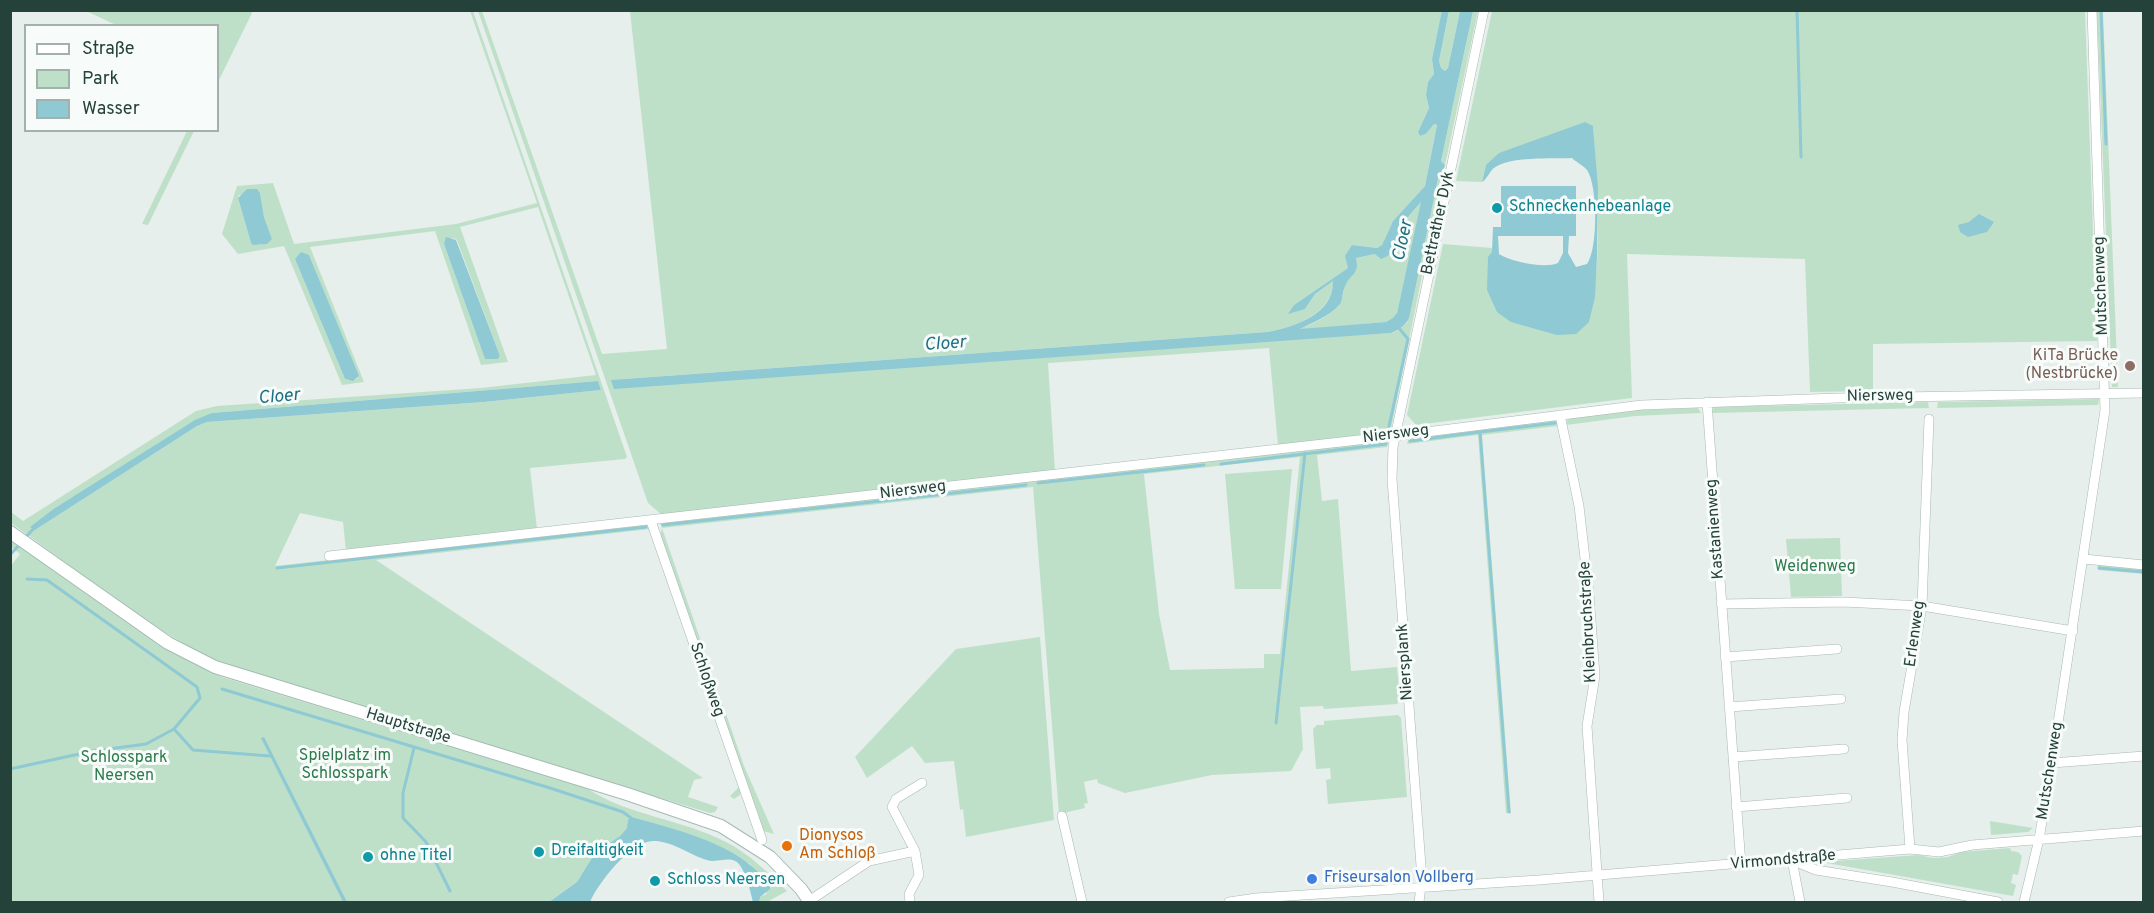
<!DOCTYPE html>
<meta charset="utf-8">
<style>
body{margin:0}
#map{position:relative;width:2154px;height:913px;overflow:hidden;background:#e6efeb;font-family:Overpass,sans-serif}
canvas{display:block}
.frame{position:absolute;inset:0;border:12px solid #24423a;pointer-events:none}
.legend{position:absolute;left:24px;top:24px;width:195px;height:108px;box-sizing:border-box;background:#f7fbf9;border:2px solid #a3b1ad;margin:0;padding:8px 10px;list-style:none;font-size:18px;color:#24423a}
.legend li{display:flex;align-items:center;gap:12px;height:30px}
.legend b{width:30px;border:2px solid #a3b1ad}
</style>
<div id="map">
<canvas width="2154" height="913"></canvas>
<div class="frame"></div>
<ul class="legend">
<li><b style="height:8px;background:#fff"></b>Straße</li>
<li><b style="height:16px;background:#bfe0c8"></b>Park</li>
<li><b style="height:16px;background:#8ec9d4"></b>Wasser</li>
</ul>
</div>
<script>
const ctx = document.querySelector('canvas').getContext('2d');
ctx.lineJoin = 'round';
function fillPath(path, color) { ctx.fillStyle = color; ctx.fill(path, 'evenodd'); }
function strokePath(path, color, width, dash) { ctx.strokeStyle = color; ctx.lineWidth = width; ctx.lineCap = dash ? 'butt' : 'round'; ctx.setLineDash(dash || []); ctx.stroke(path); }
function write(font, color, halo, rows, align = 'center') {
  ctx.font = font + ' Overpass,sans-serif'; ctx.lineWidth = 6; ctx.setLineDash([]); ctx.textBaseline = 'middle'; ctx.strokeStyle = halo; ctx.fillStyle = color; for (const [text, x, y, turn = 0] of rows) {
    ctx.save(); ctx.translate(x, y); ctx.rotate((+turn || 0) * Math.PI / 180); ctx.textAlign = isNaN(turn) ? turn : align; if (halo) ctx.strokeText(text, 0, 0); ctx.fillText(text, 0, 0); ctx.restore();
  }
}
fillPath(new Path2D(`
 M 86,11 L 253,10 L 253,11 L 218,82 L 218,26 L 116,25 Z
 M 470,11 L 473,11 L 627,457 L 625,459 L 530,468 L 537,529 L 346,551 L 343,522 L 300,513 L 275,566 L 648,524 L 741,788 L 740,795 L 734,799 L 730,796 L 739,787 L 650,529 L 376,560 L 703,778 L 694,780 L 688,797 L 718,807 L 715,812 L 710,813 L 270,680 C 246,671 220,663 197,651 C 133,616 70,565 11,523 L 11,512 L 23,521 L 196,411 L 217,406 L 481,388 L 596,375 L 538,207 L 460,227 L 508,362 L 481,365 L 435,231 L 310,247 L 364,382 L 342,385 L 284,246 L 238,254 L 222,234 L 237,186 L 273,183 L 294,244 L 456,224 L 537,203 ZM 260,193 L 264,217 L 272,239 L 261,245 L 251,243 L 238,198 L 239,195 ZM 453,238 L 457,240 L 500,356 L 498,359 L 485,359 L 444,244 ZM 309,255 L 358,376 L 357,379 L 348,380 L 345,379 L 295,259 ZM 598,381 L 601,390 L 484,402 L 207,422 L 197,426 L 35,530 L 55,508 L 212,413 Z
 M 478,11 L 482,11 L 602,354 L 667,349 L 630,11 L 1442,11 L 1432,59 L 1434,75 L 1428,82 L 1426,95 L 1429,108 L 1418,132 L 1420,136 L 1426,134 L 1434,124 L 1437,125 L 1425,186 L 1393,221 L 1382,245 L 1377,248 L 1352,245 L 1348,268 L 1294,305 L 1305,309 L 1315,294 L 1334,280 C 1332,314 1297,326 1267,332 L 611,380 L 1391,333 L 1397,331 L 1407,323 L 1439,174 L 1443,172 L 1390,434 L 1278,446 L 1269,348 L 1048,363 L 1055,471 L 662,515 L 648,503 Z
 M 1449,11 L 1460,11 L 1448,68 L 1445,71 L 1441,68 L 1439,61 Z
 M 1473,11 L 1478,11 L 1445,165 L 1441,161 Z
 M 1492,11 L 2085,11 L 2097,341 L 1873,344 L 1873,391 L 1810,392 L 1805,259 L 1627,254 L 1632,398 L 1416,425 L 1407,415 L 1443,244 L 1492,248 L 1492,252 L 1589,322 C 1603,258 1598,191 1593,126 L 1486,165 L 1482,182 L 1456,181 Z
 M 2097,11 L 2103,11 L 2118,387 L 2112,387 Z
 M 187,131 L 194,131 L 148,225 L 142,224 Z
 M 1422,201 L 1397,313 L 1394,318 L 1386,322 L 1298,330 C 1311,324 1335,315 1341,301 C 1343,297 1343,291 1344,287 C 1350,275 1360,272 1356,258 L 1375,254 L 1399,241 L 1404,222 Z
 M 2099,399 L 2098,405 L 1937,408 L 1938,402 Z
 M 1928,402 L 1929,408 L 1712,413 L 1714,407 Z
 M 1698,408 L 1701,413 L 1635,416 L 1566,425 L 1568,418 L 1635,410 Z
 M 1557,420 L 1558,426 L 1482,435 L 1511,813 L 1506,813 L 1478,435 L 1407,444 L 1409,438 Z
 M 1388,441 L 1387,447 L 1317,455 L 1322,501 L 1338,499 L 1351,671 L 1397,667 L 1400,700 L 1397,704 L 1324,709 L 1323,706 L 1300,707 L 1303,749 L 1291,771 L 1212,775 L 1125,793 L 1098,783 L 1097,779 L 1084,782 L 1088,803 L 1084,804 L 1085,808 L 1059,814 L 1033,487 L 662,528 L 744,766 L 774,834 L 763,831 L 660,537 L 662,528 L 660,523 ZM 1300,457 L 1280,654 L 1264,654 L 1264,668 L 1170,670 L 1159,614 L 1144,474 Z
 M 1292,469 L 1281,589 L 1235,589 L 1225,474 Z
 M 10,537 L 187,659 L 222,677 L 588,789 C 629,816 682,819 726,842 C 750,854 768,873 787,891 L 767,902 L 759,902 L 759,897 L 767,894 L 750,864 L 694,837 L 632,817 L 627,828 L 620,836 L 595,853 L 577,882 L 549,902 L 11,902 L 10,567 L 20,554 L 11,547 Z
 M 1840,538 L 1842,596 L 1791,597 L 1786,539 Z
 M 2098,565 L 2143,569 L 2143,574 L 2098,570 Z
 M 1040,637 L 1054,820 L 966,837 L 963,809 L 960,810 L 954,761 L 925,763 L 912,746 L 867,778 L 855,757 L 956,649 Z
 M 1398,715 L 1401,718 L 1407,797 L 1328,804 L 1326,780 L 1331,779 L 1330,768 L 1316,769 L 1313,729 L 1317,725 L 1324,725 L 1324,721 Z
 M 1990,821 L 2033,828 L 2028,832 L 1991,835 Z
 M 2010,848 L 2011,851 L 2018,852 L 2022,856 L 2018,875 L 2013,874 L 2011,883 L 2016,885 L 2013,896 L 1821,862 L 1919,855 L 1933,858 L 1948,857 L 1961,852 Z`), '#bfe0c8');
fillPath(new Path2D(`
 M 1442,10 L 1449,11 L 1439,61 L 1441,68 L 1445,71 L 1448,68 L 1460,11 L 1473,11 L 1441,161 L 1445,165 L 1443,172 L 1439,174 L 1409,318 C 1406,325 1399,330 1391,333 L 614,389 L 611,380 L 1267,332 C 1295,327 1334,314 1333,281 L 1315,294 L 1305,309 L 1288,314 L 1294,305 L 1348,268 L 1345,256 L 1352,245 L 1377,248 L 1382,245 L 1393,221 L 1425,186 L 1437,125 L 1434,124 L 1426,134 L 1420,136 L 1418,132 L 1429,108 L 1426,95 L 1428,82 L 1434,74 L 1432,59 ZM 1421,202 L 1397,313 L 1393,318 L 1386,322 L 1300,329 C 1313,322 1329,317 1340,304 C 1343,299 1342,292 1345,286 C 1351,273 1360,274 1356,258 L 1375,254 L 1381,259 C 1401,252 1396,234 1406,220 C 1410,214 1416,208 1421,202 Z
 M 1585,122 L 1593,126 L 1598,187 L 1597,257 L 1595,297 L 1589,322 L 1576,334 L 1557,335 L 1511,322 L 1497,312 L 1487,290 L 1488,257 L 1492,252 L 1493,227 L 1501,227 L 1501,186 L 1576,186 L 1576,236 L 1569,236 L 1568,253 L 1576,267 L 1587,264 C 1598,249 1598,186 1587,170 C 1584,166 1576,162 1572,158 C 1552,159 1509,156 1494,168 C 1489,172 1488,178 1482,182 L 1486,165 L 1499,153 ZM 1498,236 L 1563,236 L 1563,253 L 1558,263 C 1545,269 1512,262 1499,254 Z
 M 247,189 L 257,189 L 260,193 L 264,217 L 272,239 L 267,244 L 253,245 L 251,243 L 238,198 Z
 M 1979,214 L 1994,222 L 1987,232 L 1968,237 L 1960,232 L 1958,225 L 1969,222 Z
 M 446,237 L 456,240 L 500,356 L 498,359 L 485,359 L 444,244 Z
 M 301,252 L 309,255 L 359,376 L 353,381 L 345,379 L 295,259 Z
 M 598,381 L 601,390 L 484,402 L 207,422 L 197,426 L 35,530 L 30,527 L 55,508 L 195,420 L 212,413 Z
 M 264,737 L 347,902 L 343,902 L 261,738 Z
 M 632,817 C 676,830 728,841 760,874 C 765,879 770,882 770,889 L 760,897 L 759,902 L 753,902 C 751,893 744,864 735,861 C 727,857 716,863 707,860 C 689,855 675,842 655,841 C 632,839 598,883 590,902 L 549,902 L 577,882 L 595,853 L 620,836 L 627,828 L 628,820 Z`), '#8ec9d4');
strokePath(new Path2D(`
 M 1797,10 L 1801,157
 M 2101,10 L 2106,144
 M 1388,431 L 1408,339 L 1398,327
 M 1480,432 L 1555,423
 M 1410,441 L 1480,432 L 1509,812
 M 1221,464 L 1386,444
 M 1038,483 L 1204,465
 M 663,525 L 1026,485
 M 25,538 L 35,527
 M 10,555 L 21,543
 M 277,568 L 646,527
 M 2099,568 L 2144,572
 M 222,689 L 550,788 L 623,812 L 631,818
 M 1276,723 L 1305,453
 M 174,729 L 193,750 L 270,756
 M 414,748 L 403,793 L 403,818 L 426,842 L 450,891
 M 10,769 L 93,751 L 146,744 L 174,729 L 200,698 L 197,687 L 47,580 L 27,579`), '#8ec9d4', 3);
const street = new Path2D(`
 M 1707,402 L 1741,865
 M 1560,415 L 1579,506 L 1589,594 L 1595,676 L 1587,726 L 1599,902
 M 651,521 L 762,840
 M 329,556 L 1394,436 L 1642,405 L 1838,398 L 2144,393
 M 2084,559 L 2144,565
 M 1721,604 L 1844,602 L 1922,606 L 2073,631
 M 1725,657 L 1837,649
 M 1729,707 L 1841,699
 M 1733,757 L 1844,749
 M 2052,763 L 2144,756
 M 1736,807 L 1847,798
 M 1062,816 L 1082,902
 M 1910,849 L 1902,740 L 1904,712 L 1922,606 L 1929,419
 M 1792,860 L 1800,902
 M 1794,861 L 1816,870 L 1892,882 L 1998,902
 M 809,901 L 869,861 L 915,851 L 892,807 L 896,799 L 922,783
 M 910,902 L 909,894 L 919,875 L 915,851
 M 1229,902 L 1256,898 L 1539,880 L 1910,849 L 1939,852 L 1972,845 L 2144,831
 M 1419,902 L 1422,879 L 1392,479 L 1393,447 L 1484,10
 M 2024,902 L 2039,839 L 2052,763 L 2105,410 L 2092,10`);
const secondary = new Path2D(`
 M 10,532 L 168,643 L 215,667 L 627,794 L 721,826 L 770,857 L 801,889 L 810,902`);
strokePath(street, '#a8b8b2', 10);
strokePath(secondary, '#a4bbb3', 14);
strokePath(street, '#fff', 9);
strokePath(secondary, '#fff', 12);
for (const [x, y, r, color] of [
 [1497,208,6,"#0f9aa8"],
 [2130,366,6,"#8d6e63"],
 [787,846,6,"#e8710a"],
 [539,852,6,"#0f9aa8"],
 [368,857,6,"#0f9aa8"],
 [1312,879,6,"#3f7fe0"],
 [655,881,6,"#0f9aa8"]
]) { const dot = new Path2D(); dot.arc(x, y, r, 0, 2 * Math.PI); ctx.fillStyle = color; ctx.fill(dot); strokePath(dot, '#f7fbf9', 2); }
write('16px', '#0d838f', '#f7fbf9', [
 ["Schneckenhebeanlage",1509,208],
 ["Dreifaltigkeit",551,852],
 ["ohne Titel",380,857],
 ["Schloss Neersen",667,881]
], 'left');
write('16px', '#24423a', '#f7fbf9', [
 ["Bettrather Dyk",1439,223,-78],
 ["Mutschenweg",2102,286,-92],
 ["Niersweg",1880,397,-1],
 ["Niersweg",1396,435,-7],
 ["Niersweg",913,491,-7],
 ["Kastanienweg",1716,529,-94],
 ["Kleinbruchstraße",1589,622,-93],
 ["Erlenweg",1916,634,-82],
 ["Niersplank",1406,662,-94],
 ["Schloßweg",706,680,71],
 ["Hauptstraße",408,727,17],
 ["Mutschenweg",2051,771,-81],
 ["Virmondstraße",1783,861,-5]
]);
write('16px', '#785e54', '#f7fbf9', [
 ["KiTa Brücke",2118,357],
 ["(Nestbrücke)",2118,375]
], 'right');
write('16px', '#2d7a4b', '#f7fbf9', [
 ["Weidenweg",1815,568],
 ["Spielplatz im",345,757],
 ["Schlosspark",345,775],
 ["Schlosspark",124,759],
 ["Neersen",124,777]
]);
write('16px', '#c56008', '#f7fbf9', [
 ["Dionysos",799,837],
 ["Am Schloß",799,855]
], 'left');
write('16px', '#366cbe', '#f7fbf9', [
 ["Friseursalon Vollberg",1324,879]
], 'left');
write('italic 18px', '#1c6f80', '#f7fbf9', [
 ["Cloer",1404,241,-78],
 ["Cloer",945,345,-4],
 ["Cloer",279,398,-5]
]);
</script>
